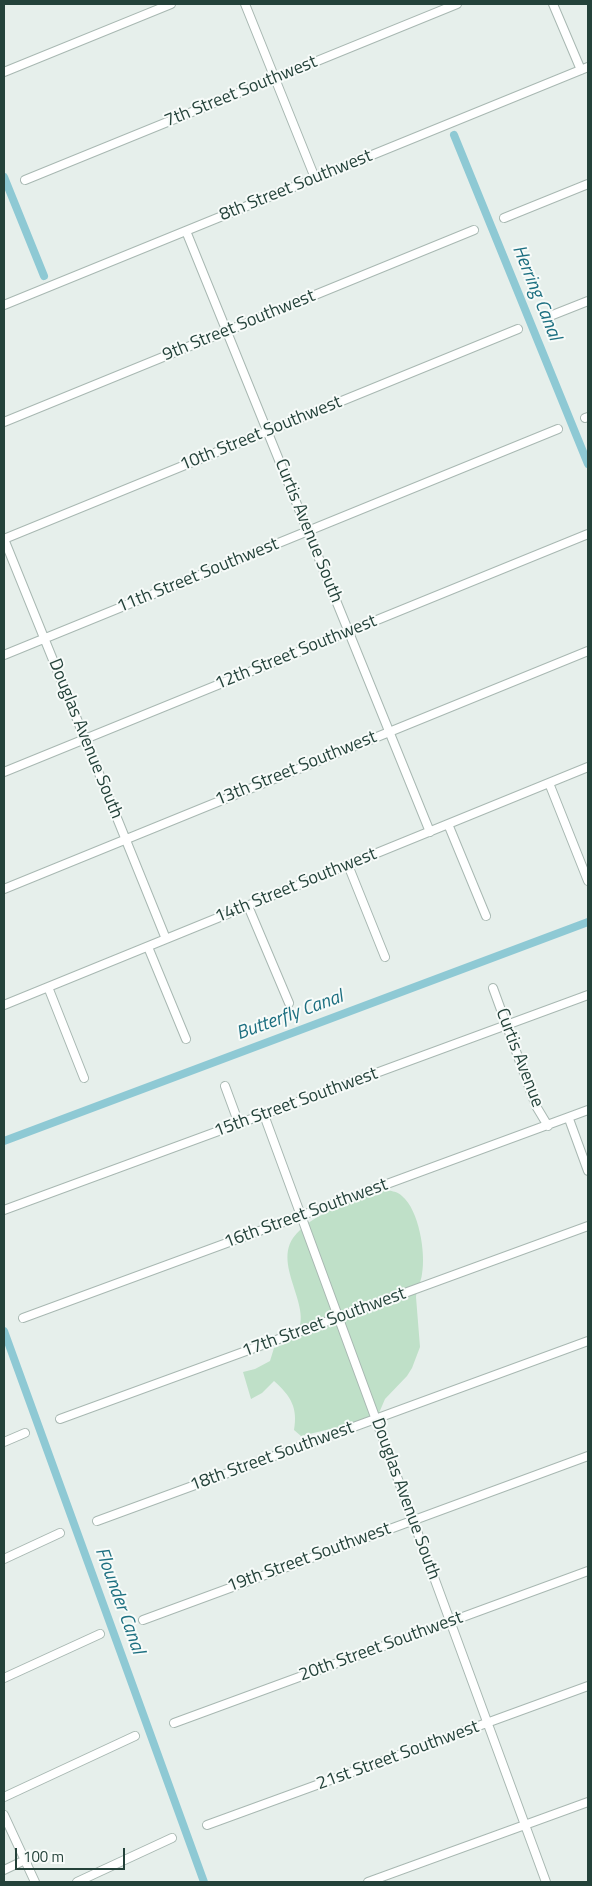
<!DOCTYPE html>
<style>
body{margin:0}
#map{position:relative;width:592px;height:1886px;overflow:hidden;background:#e6efeb;font-family:"Titillium Web",sans-serif}
canvas{display:block}
.frame{position:absolute;inset:0;border:5px solid #24423a;pointer-events:none}
.scale{position:absolute;left:15px;top:1848px;width:110px;height:22px;box-sizing:border-box;border:2px solid #24423a;border-top:0;padding-left:6px;font-size:15px;line-height:18px;white-space:nowrap;color:#24423a;-webkit-text-stroke:4px #f7fbf9;paint-order:stroke}
</style>
<div id="map">
<canvas width="592" height="1886"></canvas>
<div class="frame"></div>
<div class="scale">100 m</div>
</div>
<script>
const ctx = document.querySelector('canvas').getContext('2d');
ctx.lineJoin = 'round';
function fillPath(path, color) { ctx.fillStyle = color; ctx.fill(path, 'evenodd'); }
function strokePath(path, color, width, dash) { ctx.strokeStyle = color; ctx.lineWidth = width; ctx.lineCap = dash ? 'butt' : 'round'; ctx.setLineDash(dash || []); ctx.stroke(path); }
function write(font, color, halo, rows, align = 'center') {
  ctx.font = font + ' "Titillium Web",sans-serif'; ctx.lineWidth = 4; ctx.setLineDash([]); ctx.textBaseline = 'middle'; ctx.strokeStyle = halo; ctx.fillStyle = color; for (const [text, x, y, turn = 0] of rows) {
    ctx.save(); ctx.translate(x, y); ctx.rotate((+turn || 0) * Math.PI / 180); ctx.textAlign = isNaN(turn) ? turn : align; if (halo) ctx.strokeText(text, 0, 0); ctx.fillText(text, 0, 0); ctx.restore();
  }
}
fillPath(new Path2D(`
 M 383,1189 C 390,1191 397,1191 402,1196 C 419,1210 426,1253 422,1274 C 421,1282 417,1288 416,1297 L 420,1347 L 412,1368 L 407,1376 L 385,1399 L 379,1413 L 347,1425 L 301,1436 L 294,1430 C 298,1408 291,1396 274,1381 L 262,1393 L 251,1399 L 243,1372 L 255,1369 L 270,1361 L 274,1348 C 278,1346 284,1345 288,1342 C 324,1318 271,1270 293,1238 C 311,1213 356,1200 383,1189 Z`), '#bfe0c8');
strokePath(new Path2D(`
 M 454,135 L 588,464
 M 4,177 L 44,276
 M 4,1141 L 588,922
 M 4,1331 L 204,1882`), '#8ec9d4', 8);
const minor = new Path2D(`
 M 245,4 L 315,178
 M 553,4 L 581,70
 M 4,72 L 171,4
 M 25,180 L 457,4
 M 504,218 L 588,184
 M 186,231 L 430,832
 M 4,305 L 588,67
 M 545,318 L 588,301
 M 585,418 L 588,417
 M 4,422 L 474,230
 M 4,539 L 518,329
 M 4,539 L 166,939
 M 4,655 L 558,429
 M 4,772 L 588,534
 M 549,783 L 588,881
 M 448,824 L 486,916
 M 348,865 L 385,957
 M 4,889 L 588,651
 M 248,906 L 289,1003
 M 148,947 L 186,1039
 M 48,987 L 84,1078
 M 493,988 L 536,1106 L 548,1126
 M 4,1005 L 588,767
 M 225,1086 L 239,1124
 M 264,1115 L 546,1882
 M 569,1119 L 588,1171
 M 4,1210 L 588,995
 M 23,1318 L 588,1110
 M 60,1419 L 588,1226
 M 4,1442 L 25,1433
 M 97,1521 L 588,1341
 M 4,1559 L 60,1533
 M 143,1620 L 588,1456
 M 4,1678 L 100,1634
 M 174,1723 L 588,1571
 M 4,1797 L 135,1736
 M 4,1815 L 35,1882
 M 207,1825 L 588,1686
 M 4,1870 L 25,1860
 M 77,1882 L 172,1838
 M 368,1882 L 588,1802`);
strokePath(minor, '#a8b8b2', 10);
strokePath(minor, '#fff', 8);
write('18px', '#24423a', '#f7fbf9', [
 ["7th Street Southwest",241,92,-22],
 ["8th Street Southwest",296,186,-22],
 ["9th Street Southwest",239,326,-22],
 ["10th Street Southwest",261,434,-22],
 ["Curtis Avenue South",308,531,68],
 ["11th Street Southwest",198,576,-22],
 ["12th Street Southwest",296,653,-22],
 ["Douglas Avenue South",85,739,68],
 ["13th Street Southwest",296,769,-22],
 ["14th Street Southwest",296,886,-22],
 ["Curtis Avenue",519,1058,69],
 ["15th Street Southwest",296,1103,-20],
 ["16th Street Southwest",306,1214,-20],
 ["17th Street Southwest",324,1323,-20],
 ["18th Street Southwest",272,1457,-20],
 ["Douglas Avenue South",405,1499,70],
 ["19th Street Southwest",309,1558,-20],
 ["20th Street Southwest",381,1647,-20],
 ["21st Street Southwest",398,1756,-20]
]);
write('italic 19px', '#1c6f80', '#f7fbf9', [
 ["Herring Canal",536,293,68],
 ["Butterfly Canal",290,1016,-20],
 ["Flounder Canal",119,1601,70]
]);
</script>
